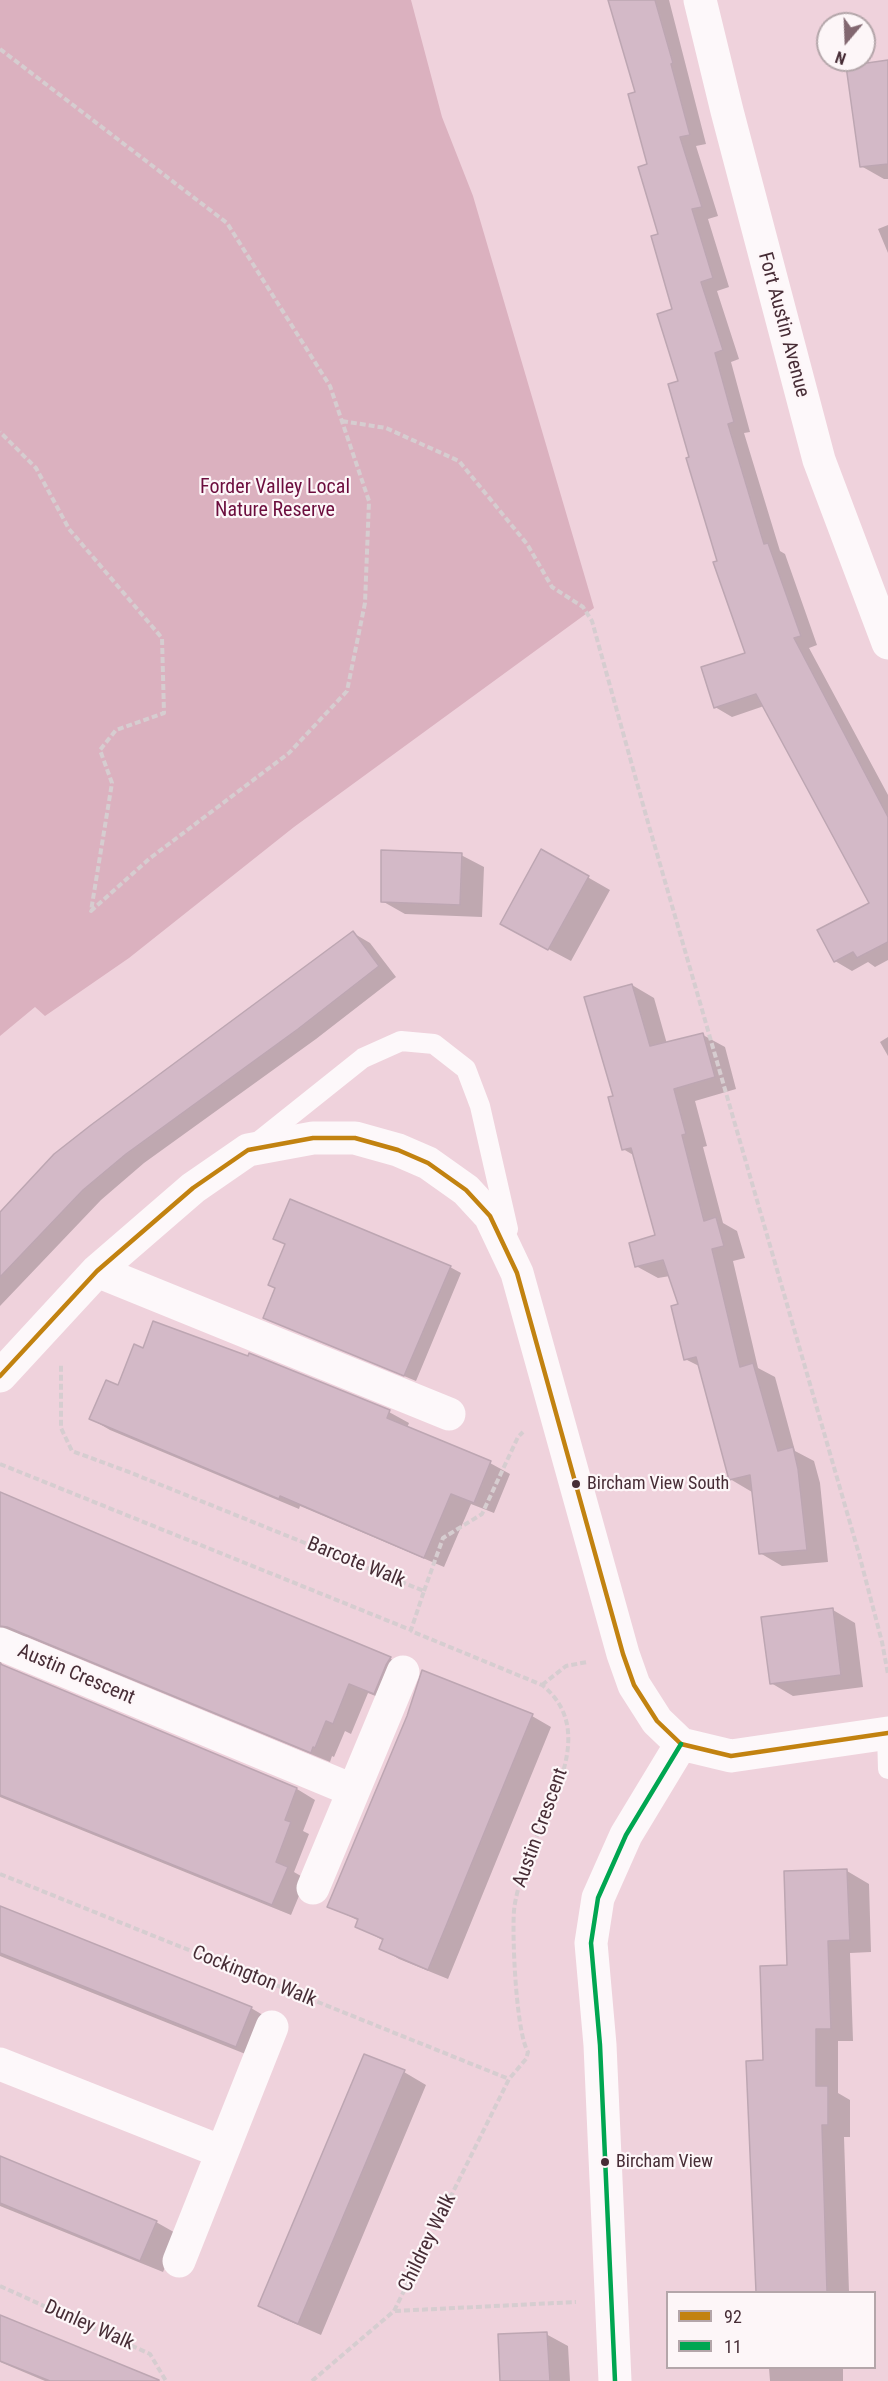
<!DOCTYPE html>
<style>
body{margin:0}
#map{position:relative;width:888px;height:2381px;overflow:hidden;background:#efd2dc;font-family:"Roboto Condensed",sans-serif}
canvas{display:block}
.legend{position:absolute;left:666px;top:2291px;width:210px;height:78px;box-sizing:border-box;background:#fdf6f8;border:2px solid #b4a6aa;margin:0;padding:8px 10px;list-style:none;font-size:18px;color:#472d36}
.legend li{display:flex;align-items:center;gap:12px;height:30px}
.legend b{width:30px;border:2px solid #b4a6aa}
.north{position:absolute;left:816px;top:12px;width:60px;height:60px;box-sizing:border-box;background:#fdf6f8;border:2px solid #b4a6aa;border-radius:50%;rotate:199deg;font-size:16px;font-weight:700;line-height:24px;text-align:center;color:#472d36}
.north::after{content:'';display:block;margin:auto;width:21px;height:27px;background:#826770;clip-path:polygon(50% 0,100% 100%,50% 72%,0 100%)}
</style>
<div id="map">
<canvas width="888" height="2381"></canvas>
<ul class="legend">
<li><b style="height:8px;background:#c28210"></b>92</li>
<li><b style="height:8px;background:#00a651"></b>11</li>
</ul>
<div class="north">N</div>
</div>
<script>
const ctx = document.querySelector('canvas').getContext('2d');
ctx.lineJoin = 'round';
function fillPath(path, color) { ctx.fillStyle = color; ctx.fill(path, 'evenodd'); }
function strokePath(path, color, width, dash) { ctx.strokeStyle = color; ctx.lineWidth = width; ctx.lineCap = dash ? 'butt' : 'round'; ctx.setLineDash(dash || []); ctx.stroke(path); }
function write(font, color, halo, rows, align = 'center') {
  ctx.font = font + ' "Roboto Condensed",sans-serif'; ctx.lineWidth = 4.5; ctx.setLineDash([]); ctx.textBaseline = 'middle'; ctx.strokeStyle = halo; ctx.fillStyle = color; for (const [text, x, y, turn = 0] of rows) {
    ctx.save(); ctx.translate(x, y); ctx.rotate((+turn || 0) * Math.PI / 180); ctx.textAlign = isNaN(turn) ? turn : align; if (halo) ctx.strokeText(text, 0, 0); ctx.fillText(text, 0, 0); ctx.restore();
  }
}
fillPath(new Path2D(`
 M 0,0 L 411,0 L 442,117 L 473,196 L 594,608 L 294,827 L 129,958 L 45,1016 L 35,1007 L 0,1036 Z`), '#dbb1bf');
fillPath(new Path2D(`
 M 611,0 L 669,0 L 706,144 L 696,146 L 718,216 L 708,219 L 729,287 L 717,291 L 739,359 L 731,362 L 750,432 L 744,433 L 780,551 L 785,554 L 817,645 L 809,648 L 888,795 L 888,960 L 875,967 L 868,962 L 852,971 L 835,961 L 871,903 L 764,706 L 732,717 L 715,707 L 747,654 L 690,458 L 673,310 L 637,93 Z
 M 888,62 L 888,179 L 884,179 L 861,166 Z
 M 888,225 L 888,253 L 878,229 Z
 M 542,851 L 610,890 L 571,961 L 524,936 Z
 M 461,855 L 484,867 L 482,917 L 405,914 L 382,901 Z
 M 353,933 L 370,943 L 396,977 L 316,1039 L 144,1163 L 101,1200 L 0,1306 L 0,1213 Z
 M 632,985 L 654,998 L 667,1044 L 703,1035 L 725,1047 L 736,1089 L 695,1101 L 707,1146 L 703,1147 L 723,1223 L 737,1231 L 745,1258 L 733,1261 L 758,1368 L 775,1377 L 795,1451 L 814,1461 L 820,1483 L 828,1562 L 782,1566 L 760,1553 L 752,1492 L 730,1479 L 701,1367 L 685,1359 L 680,1305 L 670,1276 L 658,1278 L 636,1266 L 657,1236 L 635,1156 L 623,1149 L 615,1097 Z
 M 888,1037 L 888,1056 L 880,1042 Z
 M 275,1239 L 450,1267 L 461,1273 L 416,1381 L 265,1318 L 277,1288 L 286,1245 Z
 M 118,1387 L 389,1412 L 409,1423 L 407,1428 L 490,1463 L 510,1474 L 494,1513 L 471,1504 L 444,1567 L 300,1506 L 299,1509 L 110,1430 L 91,1419 Z
 M 0,1494 L 391,1659 L 409,1669 L 393,1703 L 368,1693 L 351,1734 L 345,1731 L 334,1757 L 332,1756 L 330,1762 L 27,1637 L 16,1635 L 0,1656 Z
 M 833,1610 L 855,1623 L 863,1687 L 793,1696 L 771,1683 Z
 M 0,1659 L 3,1667 L 297,1789 L 315,1800 L 303,1831 L 309,1834 L 294,1872 L 306,1879 L 291,1915 L 0,1797 Z
 M 532,1716 L 551,1727 L 448,1979 L 399,1959 L 381,1948 L 384,1941 L 357,1926 L 359,1921 L 329,1906 Z
 M 847,1871 L 869,1884 L 871,1952 L 850,1953 L 853,2041 L 838,2041 L 838,2093 L 850,2100 L 850,2137 L 844,2137 L 849,2292 L 758,2292 L 748,2062 L 764,2062 L 789,1967 Z
 M 0,1908 L 251,2008 L 273,2021 L 258,2059 L 0,1956 Z
 M 404,2072 L 426,2085 L 321,2335 L 282,2318 L 259,2305 Z
 M 0,2158 L 156,2222 L 179,2235 L 163,2272 L 0,2206 Z
 M 0,2316 L 128,2381 L 45,2381 L 0,2362 Z
 M 546,2334 L 568,2346 L 570,2381 L 502,2381 Z
 M 769,2368 L 843,2368 L 843,2381 L 770,2381 Z`), '#0003');
const building = new Path2D(`
 M 608,0 L 655,0 L 673,63 L 671,64 L 690,135 L 680,137 L 702,207 L 692,209 L 713,278 L 701,282 L 723,350 L 715,353 L 734,422 L 728,424 L 764,544 L 768,543 L 801,636 L 794,638 L 888,817 L 888,942 L 857,958 L 853,952 L 834,962 L 817,930 L 869,903 L 756,694 L 714,708 L 701,667 L 745,653 L 713,562 L 717,561 L 686,458 L 689,457 L 668,384 L 678,381 L 657,314 L 672,309 L 651,236 L 658,234 L 638,167 L 647,164 L 628,94 L 635,92 Z
 M 888,60 L 888,164 L 860,167 L 846,66 Z
 M 541,849 L 589,876 L 548,950 L 500,924 Z
 M 381,850 L 462,853 L 460,905 L 381,902 Z
 M 353,931 L 379,966 L 298,1029 L 126,1154 L 83,1190 L 0,1277 L 0,1212 L 54,1154 L 91,1125 Z
 M 632,984 L 650,1046 L 703,1033 L 715,1077 L 674,1089 L 686,1134 L 682,1135 L 704,1221 L 716,1217 L 724,1246 L 712,1249 L 740,1367 L 753,1363 L 778,1451 L 793,1447 L 798,1469 L 807,1550 L 759,1554 L 750,1475 L 729,1480 L 696,1357 L 684,1360 L 671,1306 L 678,1304 L 663,1260 L 635,1267 L 629,1243 L 655,1235 L 631,1148 L 622,1150 L 608,1097 L 613,1096 L 584,997 Z
 M 290,1199 L 451,1266 L 404,1376 L 263,1318 L 275,1288 L 268,1285 L 285,1244 L 273,1239 Z
 M 153,1321 L 248,1356 L 249,1353 L 390,1410 L 387,1418 L 491,1461 L 474,1503 L 451,1494 L 424,1558 L 280,1496 L 279,1499 L 89,1419 L 106,1380 L 118,1385 L 134,1344 L 143,1348 Z
 M 0,1492 L 234,1592 L 391,1657 L 386,1665 L 374,1694 L 349,1684 L 333,1724 L 326,1721 L 315,1748 L 313,1747 L 311,1753 L 7,1627 L 0,1626 Z
 M 833,1608 L 841,1675 L 770,1684 L 761,1617 Z
 M 0,1664 L 297,1788 L 285,1820 L 291,1822 L 276,1862 L 288,1867 L 272,1905 L 0,1795 Z
 M 422,1670 L 533,1714 L 428,1970 L 379,1949 L 383,1939 L 355,1927 L 358,1919 L 327,1907 L 407,1716 Z
 M 847,1869 L 850,1940 L 828,1941 L 831,2029 L 816,2029 L 816,2086 L 828,2086 L 828,2125 L 822,2125 L 827,2292 L 756,2292 L 746,2061 L 763,2060 L 760,1966 L 787,1965 L 784,1871 Z
 M 0,1906 L 252,2007 L 236,2047 L 0,1953 Z
 M 364,2054 L 405,2070 L 298,2324 L 258,2306 Z
 M 0,2156 L 157,2221 L 140,2261 L 0,2203 Z
 M 0,2315 L 159,2380 L 159,2381 L 50,2381 L 0,2361 Z
 M 547,2332 L 550,2381 L 500,2381 L 498,2334 Z`);
fillPath(building, '#d3b9c7');
strokePath(building, '#bda6b2', 1.5);
strokePath(new Path2D(`
 M 0,49 L 227,223 L 330,386 L 369,501 L 365,603 L 347,691 L 289,753 L 149,859 L 91,911 L 112,783 L 100,750 L 116,730 L 164,713 L 162,638 L 69,529 L 36,468 L 0,432
 M 342,421 L 386,428 L 459,461 L 527,544 L 552,587 L 583,607 L 592,621 L 647,819 L 859,1554 L 882,1642 L 888,1674
 M 0,1464 L 411,1630 L 424,1591 L 129,1472 L 72,1451 L 61,1428 L 61,1363
 M 424,1591 L 443,1538 L 482,1514 L 518,1437 L 523,1432
 M 542,1685 L 566,1666 L 587,1662
 M 0,1874 L 509,2079
 M 0,2286 L 150,2354 L 166,2381
 M 395,2311 L 576,2302
 M 312,2381 L 394,2311 L 509,2079 L 526,2059 L 528,2052 C 516,2032 512,1937 514,1911 C 515,1899 519,1886 522,1875 C 537,1819 605,1735 542,1685 L 411,1631`), '#d6cdd0', 4, [6, 3]);
strokePath(new Path2D(`
 M 254,1145 L 363,1058 L 401,1041 L 434,1044 L 466,1069 L 480,1106 L 508,1229
 M 887,1733 L 888,1769`), '#fdf8fa', 20);
strokePath(new Path2D(`
 M 700,0 L 727,111 L 819,460 L 888,643
 M 97,1271 L 449,1414
 M 0,1376 L 97,1271 L 193,1188 L 248,1150 L 313,1138 L 355,1138 L 398,1150 L 428,1163 L 466,1190 L 490,1216 L 517,1273 L 623,1654 L 634,1685 L 657,1721 L 681,1744 L 731,1756 L 888,1733
 M 0,1644 L 352,1790
 M 313,1888 L 403,1672
 M 0,2064 L 222,2152
 M 179,2261 L 272,2027
 M 615,2381 L 600,2045 L 591,1943 L 598,1898 L 626,1835 L 681,1744`), '#fdf8fa', 33);
strokePath(new Path2D(`
 M 0,1376 L 97,1271 L 193,1188 L 248,1150 L 313,1138 L 355,1138 L 398,1150 L 428,1163 L 466,1190 L 490,1216 L 517,1273 L 623,1654 L 634,1685 L 657,1721 L 681,1744 L 731,1756 L 888,1733`), '#c28210', 4.5);
strokePath(new Path2D(`
 M 615,2381 L 600,2045 L 591,1943 L 598,1898 L 626,1835 L 681,1744`), '#00a651', 4.5);
for (const [x, y, r, color] of [
 [576,1484,5,"#472d36"],
 [605,2162,5,"#472d36"]
]) { const dot = new Path2D(); dot.arc(x, y, r, 0, 2 * Math.PI); ctx.fillStyle = color; ctx.fill(dot); strokePath(dot, '#fdf6f8', 2); }
write('18px', '#472d36', '#fdf6f8', [
 ["Bircham View South",587,1484],
 ["Bircham View",616,2162]
], 'left');
write('20px', '#472d36', '#fdf6f8', [
 ["Fort Austin Avenue",783,325,75],
 ["Barcote Walk",356,1563,22],
 ["Austin Crescent",76,1675,23],
 ["Austin Crescent",541,1828,-70],
 ["Cockington Walk",254,1977,22],
 ["Childrey Walk",428,2243,-64],
 ["Dunley Walk",89,2326,24]
]);
write('20px', '#6c0e3e', '#fdf6f8', [
 ["Forder Valley Local",275,488],
 ["Nature Reserve",275,511]
]);
</script>
